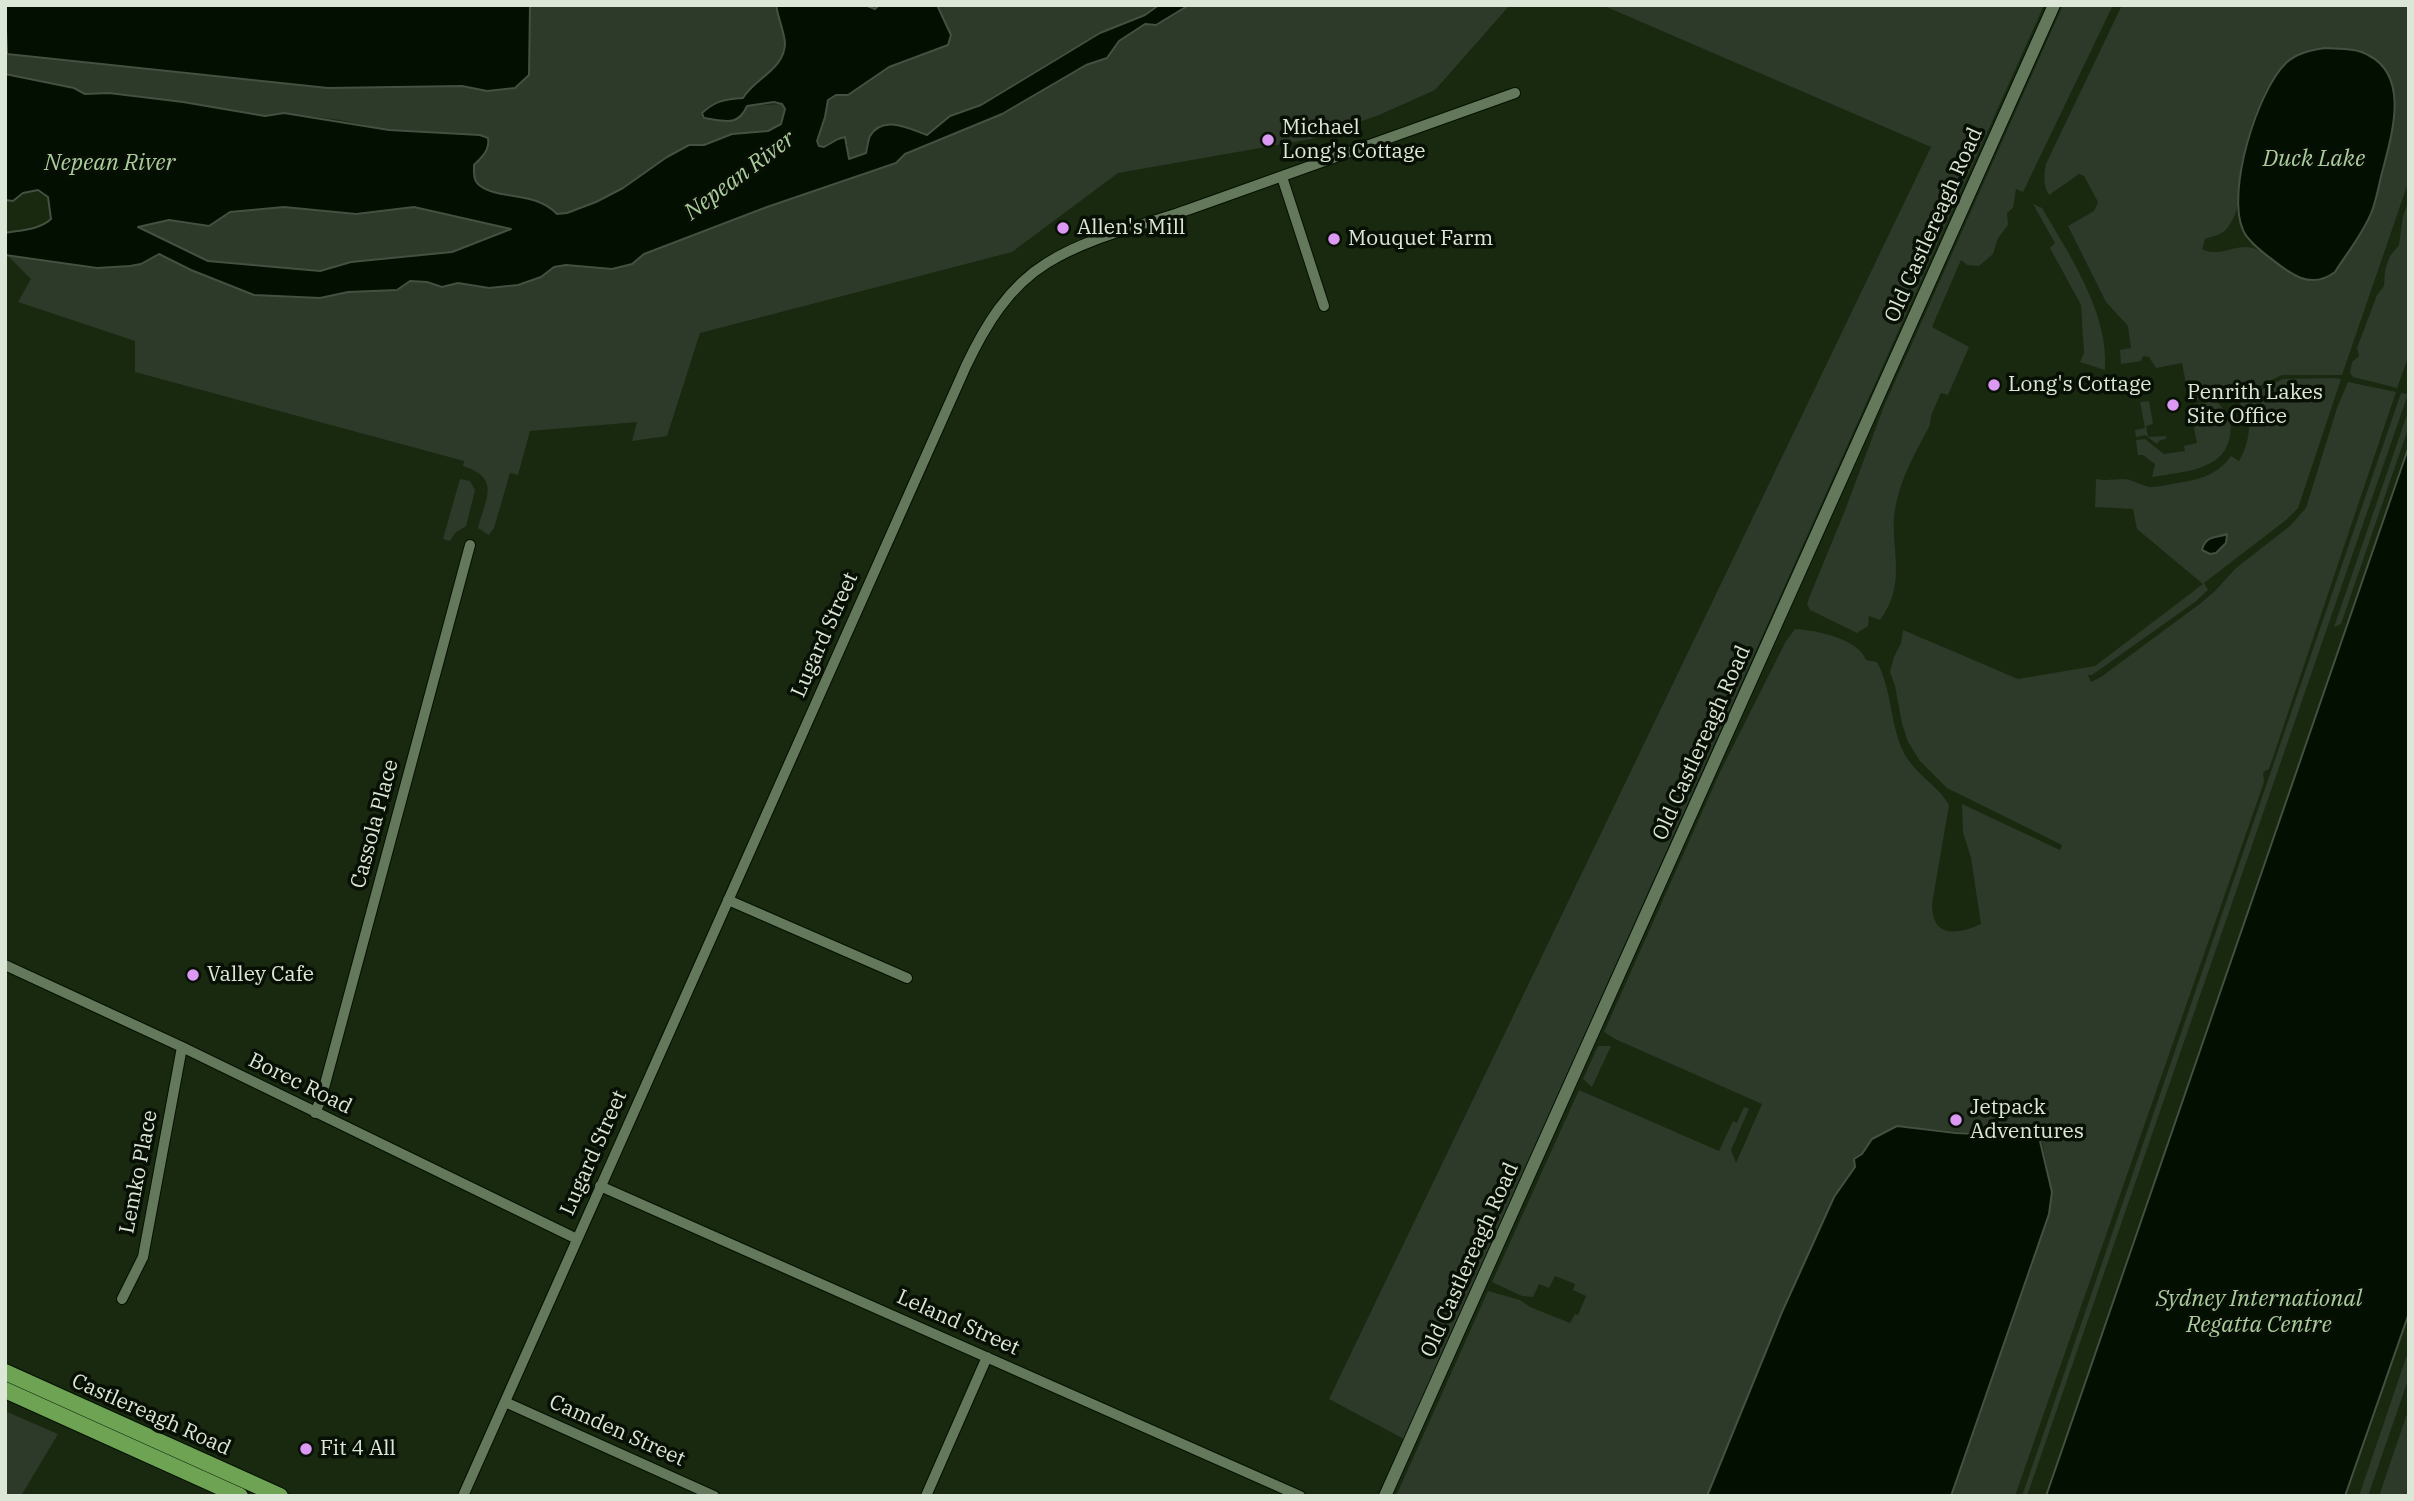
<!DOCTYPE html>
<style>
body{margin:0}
#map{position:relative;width:2414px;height:1501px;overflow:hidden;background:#182910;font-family:"IBM Plex Serif",serif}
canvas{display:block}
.frame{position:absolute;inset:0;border:7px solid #dce7d7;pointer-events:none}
</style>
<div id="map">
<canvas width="2414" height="1501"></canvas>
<div class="frame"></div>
</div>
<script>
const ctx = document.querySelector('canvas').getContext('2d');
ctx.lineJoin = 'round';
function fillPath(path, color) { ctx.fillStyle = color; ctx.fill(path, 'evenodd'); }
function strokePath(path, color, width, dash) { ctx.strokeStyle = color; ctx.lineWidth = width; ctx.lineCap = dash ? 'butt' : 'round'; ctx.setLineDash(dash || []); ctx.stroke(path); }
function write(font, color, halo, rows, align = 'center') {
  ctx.font = font + ' "IBM Plex Serif",serif'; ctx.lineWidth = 7; ctx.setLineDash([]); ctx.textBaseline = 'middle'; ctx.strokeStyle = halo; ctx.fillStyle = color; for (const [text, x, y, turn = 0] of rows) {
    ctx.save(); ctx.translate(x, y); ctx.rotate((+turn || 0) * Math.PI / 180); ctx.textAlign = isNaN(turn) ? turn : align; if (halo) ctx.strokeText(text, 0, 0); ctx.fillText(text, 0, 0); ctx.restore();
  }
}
fillPath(new Path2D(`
 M 530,5 L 776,5 L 785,43 L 782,59 L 743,98 L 724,99 L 747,106 L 782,104 L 785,109 L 781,123 L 769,131 L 732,134 L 704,145 L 689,145 L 667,157 L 623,188 L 596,202 L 567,214 L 557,214 C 534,190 499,201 479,185 C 473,180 474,172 474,164 L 483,156 L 389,130 L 340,120 L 285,113 L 265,116 L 183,102 L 85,94 L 74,88 L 5,74 L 5,54 L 328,88 L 462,86 L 487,91 L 515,88 L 529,75 Z
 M 937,5 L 1159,5 L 1145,15 L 1100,33 L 1065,53 L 980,105 L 950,116 L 927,135 C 897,123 877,113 866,153 L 849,159 L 847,154 L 848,144 L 819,147 L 817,141 L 825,117 L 828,100 L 836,95 L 848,95 L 889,67 L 920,56 L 945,21 Z
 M 1189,5 L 1510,5 L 1435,90 L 1379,115 L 1311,139 L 1118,173 L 1012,252 L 700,333 L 667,436 L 632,441 L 637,422 L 530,431 L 518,475 L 510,473 L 494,528 L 489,535 L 478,528 C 486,498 501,478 463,466 L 464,461 L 135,372 L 135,341 L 18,302 L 31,279 L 8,256 L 97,268 L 141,264 L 159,254 L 191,270 L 254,295 L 320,298 L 348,292 L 397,290 L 410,281 L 427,282 L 442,287 L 458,283 L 489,288 L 541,277 L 554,267 L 566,265 L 612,269 L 632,264 L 644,254 L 767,207 L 896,163 L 905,154 L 1002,114 L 1086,65 L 1107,58 L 1119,41 L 1145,24 L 1156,25 Z
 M 1602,5 L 2044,5 L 1404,1439 L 1329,1399 L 1931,147 Z
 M 2063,5 L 2113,5 L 2023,192 L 2016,189 L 2013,208 L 2007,213 L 2008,225 L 1998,238 L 1993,254 L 1979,266 L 1967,265 L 1961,260 L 1932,327 L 1969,347 L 1948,395 L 1941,393 C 1938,400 1935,406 1932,413 C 1930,418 1931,424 1928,429 C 1915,453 1902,476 1896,504 C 1887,544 1910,580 1880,620 L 1869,616 L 1868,626 L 1857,633 L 1810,610 L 1807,604 L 1811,593 L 1844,513 L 1884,406 Z
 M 2122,5 L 2409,5 L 2409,180 L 2342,375 L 2282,375 L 2253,389 L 2240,392 L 2235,385 L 2229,384 L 2223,387 L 2220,396 L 2196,400 L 2192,388 L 2187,389 L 2182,363 L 2156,368 L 2149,357 L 2143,356 L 2141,361 L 2121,364 L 2120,350 L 2131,348 L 2128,326 L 2106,302 L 2068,226 L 2094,211 L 2098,202 L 2084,176 L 2079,174 L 2049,195 C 2043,185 2044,175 2046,164 ZM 2325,48 L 2293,276 C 2280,265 2264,248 2246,247 C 2231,247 2217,257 2202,249 L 2205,239 C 2213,236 2223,235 2228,227 C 2242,209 2239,187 2242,165 C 2246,136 2265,77 2290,60 C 2301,52 2312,50 2325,48 Z
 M 2409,200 L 2409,355 L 2397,388 L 2353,377 L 2350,373 L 2352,362 L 2359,356 L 2357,348 L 2377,295 L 2384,286 L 2385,270 L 2390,256 L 2399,245 L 2403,216 Z
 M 2033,204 L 2042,208 C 2070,256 2109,313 2105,370 L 2080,362 L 2084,353 L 2081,305 L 2050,248 L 2055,243 Z
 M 285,207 L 356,214 L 414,207 L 513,229 L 452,252 L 351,262 L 321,271 L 208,261 L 137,227 L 169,220 L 209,226 L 230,212 Z
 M 2333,378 L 2341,379 L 2298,508 L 2286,520 L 2204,583 L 2208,590 L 2195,602 L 2092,675 L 2088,675 L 2091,682 L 2101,677 L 2201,603 L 2215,591 L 2236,568 L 2290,526 L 2306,508 L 2337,408 L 2348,382 L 2396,392 L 2269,769 L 2263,772 L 2264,782 L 2015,1496 L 1951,1496 L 2049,1214 L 2052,1192 L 2042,1142 L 2034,1137 L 2027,1138 L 1897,1126 L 1872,1139 L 1861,1154 L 1854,1159 L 1855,1167 L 1834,1197 L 1782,1312 L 1707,1496 L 1396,1496 L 1488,1291 L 1520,1300 L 1530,1307 L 1570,1323 L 1575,1314 L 1578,1315 L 1586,1296 L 1573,1290 L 1575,1284 L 1555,1276 L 1549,1288 L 1539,1284 L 1533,1297 L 1522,1296 L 1492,1282 L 1579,1090 L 1719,1151 L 1733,1121 L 1737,1123 L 1744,1107 L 1749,1109 L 1731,1150 L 1736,1163 L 1762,1104 L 1615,1039 L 1604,1032 L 1720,772 L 1786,641 L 1795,629 C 1816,630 1859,639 1866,660 L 1877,662 C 1892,690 1890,723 1903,751 C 1914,774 1938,785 1949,805 L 1932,904 C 1932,938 1957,935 1981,924 L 1971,858 L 1963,832 L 1962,804 L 2060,850 L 2062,845 L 1947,788 L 1920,761 L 1908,742 L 1902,723 L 1895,686 L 1890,672 L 1894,657 L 1901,643 L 1903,630 L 2018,679 L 2095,666 L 2203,584 L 2137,529 L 2133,509 L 2095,507 L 2096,479 C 2106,481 2114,479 2123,479 C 2132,479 2141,486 2150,487 C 2157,487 2165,485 2172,484 C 2196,480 2216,477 2231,456 L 2239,461 C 2249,443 2251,428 2248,408 L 2240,409 L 2241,397 L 2255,393 L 2283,379 Z
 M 2401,393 L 2408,394 L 2027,1496 L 2022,1496 Z
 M 2216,400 L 2224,410 L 2226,420 L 2230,420 C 2236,470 2188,471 2152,477 L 2155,464 L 2143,455 L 2138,455 L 2136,440 L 2145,439 L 2164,454 L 2185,451 L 2184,446 L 2197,443 L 2192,418 L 2197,416 L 2197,404 Z
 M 2149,401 L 2153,424 L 2146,426 L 2148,437 L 2166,436 L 2166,439 L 2160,440 L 2157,444 L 2145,435 L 2136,437 L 2135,430 L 2145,428 L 2140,402 Z
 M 2409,409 L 2409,426 L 2341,624 L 2334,627 Z
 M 460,479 L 470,481 L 475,490 L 466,526 L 455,533 L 450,541 L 443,539 Z
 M 1598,1046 L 1611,1046 L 1592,1087 L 1583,1079 Z
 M 2409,1349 L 2409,1377 L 2368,1496 L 2359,1496 Z
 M 2409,1408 L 2409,1496 L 2379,1496 Z
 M 5,1411 L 58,1434 L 21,1496 L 5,1496 Z`), '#2d3929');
const water = new Path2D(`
 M 5,5 L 530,5 L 529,75 L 515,88 L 487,91 L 462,86 L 328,88 L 7,54 Z
 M 776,5 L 865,5 L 875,9 L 879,5 L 937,5 L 951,35 L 948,45 L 889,67 L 848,95 L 836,95 L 828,100 L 825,117 L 817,141 L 819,146 L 824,147 L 838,139 L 845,137 L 849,159 L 866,153 C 867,148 868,141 870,136 C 883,114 910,129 927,135 L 950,116 L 981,105 L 1100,33 L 1145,15 L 1159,5 L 1189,5 L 1156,25 L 1145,24 L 1119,41 L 1107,58 L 1086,65 L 1002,114 L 905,154 L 896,163 L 767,207 L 644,254 L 632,264 L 612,269 L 566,265 L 554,267 L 541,277 L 518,285 L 489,288 L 458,283 L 442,287 L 427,282 L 410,281 L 397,290 L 348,292 L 320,298 L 254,295 L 191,270 L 159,254 L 141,264 L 130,266 L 97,268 L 5,255 L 5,233 C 21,230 39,230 51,219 L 48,197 L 38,190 L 23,193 L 13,201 L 5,200 L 5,74 L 74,88 L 85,94 L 109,93 L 183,102 L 265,116 L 284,113 L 389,130 L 480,135 L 488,138 C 490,150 482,157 474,165 C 474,172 473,180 479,185 C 499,201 534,190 557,214 L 567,213 L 596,202 L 623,188 L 667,157 L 689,145 L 704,145 L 732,134 L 768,131 L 781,124 L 785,109 L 782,104 L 774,102 L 747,106 C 738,127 724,121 704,118 L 702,113 C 715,101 725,99 743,98 C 754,79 785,69 785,43 C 784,31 778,18 776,5 ZM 284,207 L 356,214 L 414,207 L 511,229 L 452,252 L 351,262 L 320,271 L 208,261 L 138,227 L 169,220 L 209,226 L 230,212 Z
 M 2325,48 C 2339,49 2356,48 2368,55 C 2410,76 2392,134 2383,169 C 2379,183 2377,198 2372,211 C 2364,232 2347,253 2335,272 C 2310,291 2289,273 2269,257 C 2260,250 2247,240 2243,230 C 2226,192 2257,91 2286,63 C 2297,53 2311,50 2325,48 Z
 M 2409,446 L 2409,1313 L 2345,1496 L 2046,1496 Z
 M 2227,534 L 2226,543 L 2216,553 L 2210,554 L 2202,550 C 2205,535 2217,538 2227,534 Z
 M 1897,1126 L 1956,1133 L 2039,1137 L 2052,1192 L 2049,1214 L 1951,1496 L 1707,1496 L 1782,1312 L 1834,1197 L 1855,1167 L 1854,1159 L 1862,1154 L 1872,1139 Z`);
fillPath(water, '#030f00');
strokePath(water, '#445040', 2);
const minor = new Path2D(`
 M 1282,177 L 1324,306
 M 728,900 L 907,978
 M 5,965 L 182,1047 L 577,1239
 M 315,1113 L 321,1099 L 470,545
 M 600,1186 L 1300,1496
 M 122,1299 L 143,1257 L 182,1047
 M 505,1402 L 714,1496
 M 463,1496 L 966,366 C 985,326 1008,287 1047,263 C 1090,236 1143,226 1190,209 C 1299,171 1407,132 1515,93
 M 926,1496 L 987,1357`);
const tertiary = new Path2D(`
 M 1385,1496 L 2054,5`);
const primary = new Path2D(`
 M 5,1372 L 280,1496
 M 5,1390 L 240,1496`);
strokePath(minor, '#031100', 12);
strokePath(tertiary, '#031100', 14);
strokePath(primary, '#031100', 18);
strokePath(minor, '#64785c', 10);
strokePath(tertiary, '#64785c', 12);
strokePath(primary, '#6ea354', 16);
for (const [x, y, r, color] of [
 [1268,140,7,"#dc99f4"],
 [1063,228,7,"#dc99f4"],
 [1334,239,7,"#dc99f4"],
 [1994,385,7,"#dc99f4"],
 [2173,405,7,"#dc99f4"],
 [193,975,7,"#dc99f4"],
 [1956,1120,7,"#dc99f4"],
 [306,1449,7,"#dc99f4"]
]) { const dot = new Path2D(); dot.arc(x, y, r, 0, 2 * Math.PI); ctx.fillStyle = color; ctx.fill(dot); strokePath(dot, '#080f05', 2.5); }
write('21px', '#dce7d7', '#080f05', [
 ["Michael",1282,128],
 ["Long's Cottage",1282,152],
 ["Allen's Mill",1077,228],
 ["Mouquet Farm",1348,239],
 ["Long's Cottage",2008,385],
 ["Penrith Lakes",2187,393],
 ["Site Office",2187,417],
 ["Valley Cafe",207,975],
 ["Jetpack",1970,1108],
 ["Adventures",1970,1132],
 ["Fit 4 All",320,1449]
], 'left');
write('21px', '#dce7d7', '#080f05', [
 ["Old Castlereagh Road",1934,225,-66],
 ["Lugard Street",825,635,-66],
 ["Old Castlereagh Road",1702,743,-66],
 ["Cassola Place",375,824,-75],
 ["Borec Road",300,1084,26],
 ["Lugard Street",594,1153,-66],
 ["Lemko Place",139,1172,-79],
 ["Old Castlereagh Road",1470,1260,-66],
 ["Leland Street",958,1323,24],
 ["Castlereagh Road",151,1415,24],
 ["Camden Street",617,1431,24]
]);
write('italic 23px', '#abcd9d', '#080f05', [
 ["Duck Lake",2314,159],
 ["Nepean River",110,163],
 ["Nepean River",740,176,-37],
 ["Sydney International",2259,1299],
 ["Regatta Centre",2259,1325]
]);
</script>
